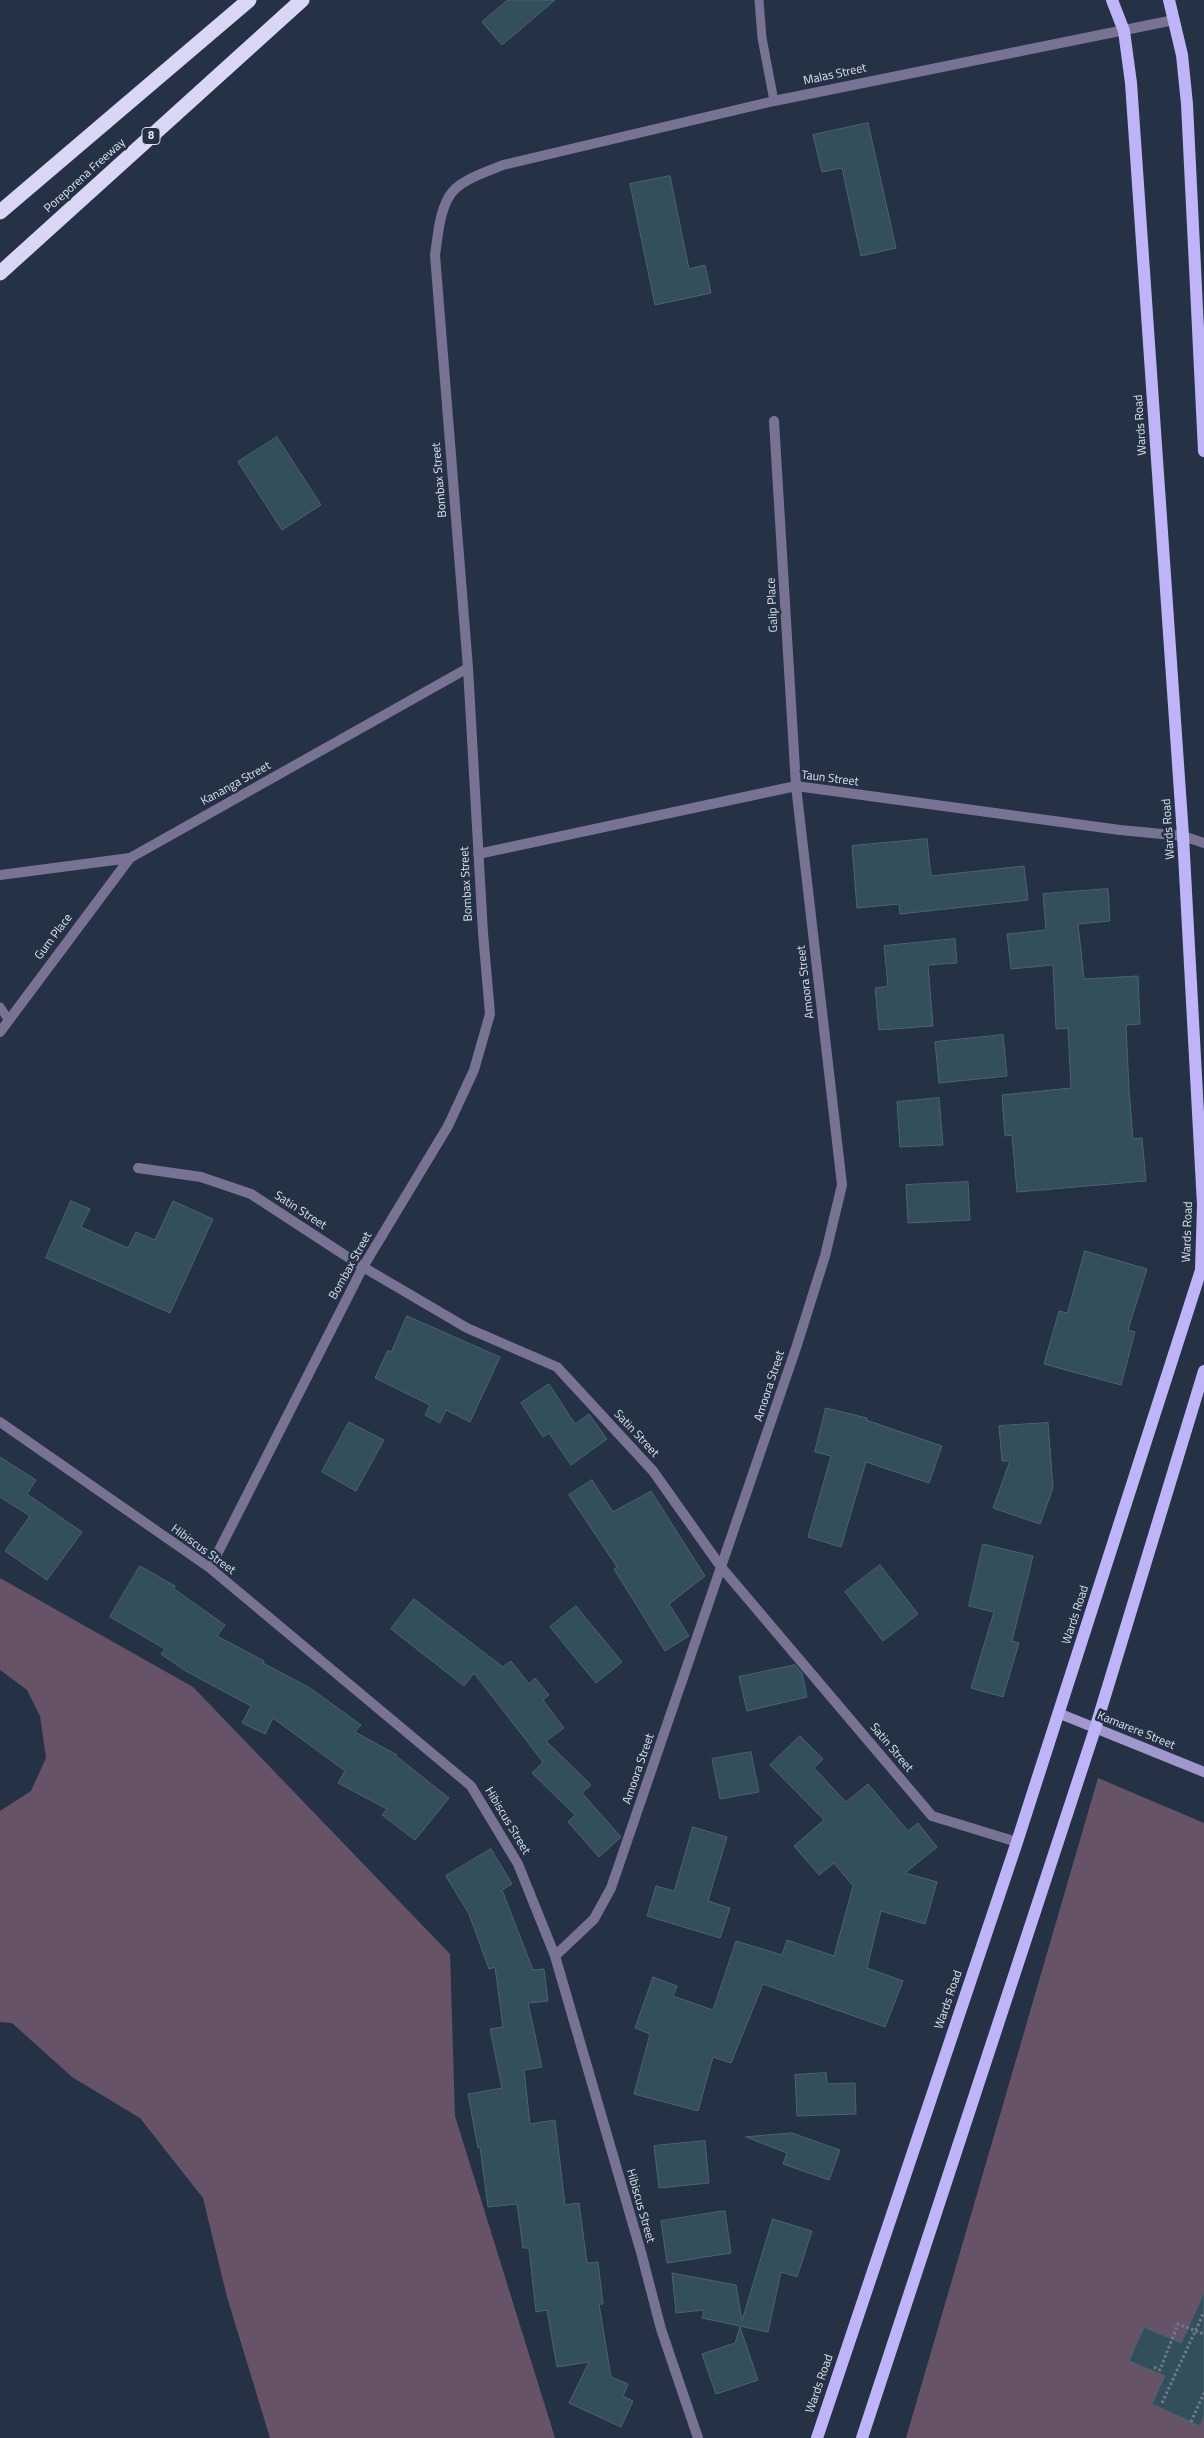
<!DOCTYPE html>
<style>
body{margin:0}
canvas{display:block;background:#253144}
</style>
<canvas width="1204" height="2438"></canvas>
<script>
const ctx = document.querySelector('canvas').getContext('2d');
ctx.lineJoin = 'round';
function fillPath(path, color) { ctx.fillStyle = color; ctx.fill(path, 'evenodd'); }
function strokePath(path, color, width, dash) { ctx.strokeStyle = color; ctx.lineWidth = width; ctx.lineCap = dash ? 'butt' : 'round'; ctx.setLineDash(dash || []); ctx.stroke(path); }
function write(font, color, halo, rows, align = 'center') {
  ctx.font = font + ' "Titillium Web",sans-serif'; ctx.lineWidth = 5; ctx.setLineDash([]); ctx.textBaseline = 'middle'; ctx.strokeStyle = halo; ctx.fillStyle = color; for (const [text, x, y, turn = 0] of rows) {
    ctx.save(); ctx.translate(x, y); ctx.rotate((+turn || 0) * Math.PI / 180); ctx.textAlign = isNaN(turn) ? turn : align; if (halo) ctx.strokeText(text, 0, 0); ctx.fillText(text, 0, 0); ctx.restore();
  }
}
fillPath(new Path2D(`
 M 0,1578 L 193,1687 L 450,1954 L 455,2116 L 555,2438 L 270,2438 L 227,2297 L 203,2198 L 140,2118 L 72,2077 L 12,2023 L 0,2022 L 0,1811 L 31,1791 L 46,1758 L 40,1716 L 27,1690 L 0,1670 Z
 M 1098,1778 L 1204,1823 L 1204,2438 L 906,2438 Z`), '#665367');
const building = new Path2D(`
 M 508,0 L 555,0 L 502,45 L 482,22 Z
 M 868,123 L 896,248 L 861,256 L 842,168 L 822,172 L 813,135 Z
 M 670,176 L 689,269 L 705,265 L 711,293 L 655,305 L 630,184 Z
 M 277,437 L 321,505 L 282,530 L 238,462 Z
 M 927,839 L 931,876 L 1024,866 L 1028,900 L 900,914 L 899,904 L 857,908 L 852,846 Z
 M 1108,889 L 1110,921 L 1078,924 L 1084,979 L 1138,976 L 1140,1024 L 1126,1025 L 1129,1090 L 1133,1139 L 1142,1138 L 1146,1181 L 1017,1192 L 1012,1135 L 1005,1136 L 1002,1095 L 1071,1088 L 1068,1028 L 1056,1029 L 1053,965 L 1011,969 L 1007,934 L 1046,930 L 1043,894 Z
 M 955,939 L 957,963 L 928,965 L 933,1026 L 879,1030 L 875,988 L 888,986 L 884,946 Z
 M 1003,1035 L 1007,1076 L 939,1083 L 935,1042 Z
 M 939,1098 L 943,1145 L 900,1147 L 897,1102 Z
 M 968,1182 L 970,1220 L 908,1223 L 906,1185 Z
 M 71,1201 L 90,1209 L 81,1227 L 128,1248 L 136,1232 L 155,1240 L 173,1201 L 213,1219 L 170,1313 L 46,1258 Z
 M 1085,1251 L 1147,1269 L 1128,1330 L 1135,1332 L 1121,1385 L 1044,1364 L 1059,1311 L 1067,1313 Z
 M 407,1316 L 500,1357 L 470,1422 L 446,1410 L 440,1423 L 425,1415 L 430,1405 L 375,1378 L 388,1350 L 391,1352 Z
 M 549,1384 L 575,1424 L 589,1414 L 607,1439 L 571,1465 L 549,1433 L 543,1437 L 521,1403 Z
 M 826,1408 L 867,1418 L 866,1420 L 942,1446 L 929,1483 L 866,1462 L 841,1547 L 808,1537 L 831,1456 L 815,1452 Z
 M 349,1422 L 384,1440 L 356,1491 L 322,1472 Z
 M 1048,1423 L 1053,1488 L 1040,1524 L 993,1508 L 1010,1461 L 1002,1461 L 999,1426 Z
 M 0,1457 L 36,1480 L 27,1494 L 82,1532 L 47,1580 L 5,1551 L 30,1516 L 0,1497 Z
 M 592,1480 L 613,1512 L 651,1491 L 705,1576 L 669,1604 L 689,1636 L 665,1651 L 614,1569 L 617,1567 L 569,1495 Z
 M 983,1544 L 1033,1556 L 1012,1641 L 1019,1643 L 1003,1697 L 971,1688 L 994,1612 L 969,1606 Z
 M 880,1565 L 918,1614 L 883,1641 L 845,1592 Z
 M 140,1566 L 175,1586 L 174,1589 L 225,1625 L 217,1636 L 264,1661 L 263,1663 L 310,1688 L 361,1725 L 355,1732 L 397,1755 L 396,1756 L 449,1798 L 415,1840 L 382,1815 L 387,1809 L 338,1783 L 345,1771 L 273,1718 L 265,1734 L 242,1723 L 251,1706 L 184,1670 L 161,1654 L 165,1649 L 110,1617 Z
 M 414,1599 L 503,1667 L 511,1661 L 529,1684 L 535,1678 L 549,1695 L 543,1700 L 564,1728 L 546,1741 L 591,1785 L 582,1793 L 621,1837 L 599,1857 L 568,1822 L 575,1815 L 532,1773 L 543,1762 L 474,1673 L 464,1686 L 391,1629 Z
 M 576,1606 L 622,1662 L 596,1683 L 550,1627 Z
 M 795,1665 L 802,1673 L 807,1697 L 747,1711 L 739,1677 Z
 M 800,1736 L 823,1759 L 814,1768 L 846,1802 L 868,1784 L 908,1831 L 918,1823 L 937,1847 L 905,1873 L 937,1882 L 925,1924 L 881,1911 L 867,1968 L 903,1981 L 885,2027 L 763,1984 L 731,2063 L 713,2057 L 698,2111 L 634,2094 L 650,2034 L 635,2028 L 653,1977 L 677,1986 L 673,1996 L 713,2010 L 736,1941 L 782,1955 L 787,1940 L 834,1956 L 853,1886 L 834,1863 L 819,1875 L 794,1846 L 824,1820 L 770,1765 Z
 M 751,1752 L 759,1792 L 720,1799 L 712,1759 Z
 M 693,1827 L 727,1837 L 708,1901 L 730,1908 L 720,1938 L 647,1916 L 656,1886 L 674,1891 Z
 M 491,1849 L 512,1884 L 502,1890 L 533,1970 L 544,1969 L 548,2001 L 528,2003 L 542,2067 L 524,2070 L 530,2124 L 555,2120 L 565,2205 L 579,2203 L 587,2263 L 598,2262 L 603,2304 L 599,2304 L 611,2377 L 628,2384 L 623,2396 L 633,2401 L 621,2427 L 569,2403 L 589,2362 L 557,2367 L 547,2310 L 536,2312 L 529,2248 L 523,2248 L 517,2204 L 488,2207 L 480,2147 L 478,2148 L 468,2094 L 502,2088 L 490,2029 L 503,2027 L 495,1967 L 489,1969 L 469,1914 L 446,1876 Z
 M 826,2073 L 827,2084 L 855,2083 L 856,2114 L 797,2116 L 795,2075 Z
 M 792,2133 L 840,2150 L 829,2180 L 783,2164 L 787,2153 L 746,2137 Z
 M 705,2141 L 709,2183 L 659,2188 L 654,2146 Z
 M 725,2211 L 731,2253 L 667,2263 L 661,2221 Z
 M 773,2219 L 812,2231 L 797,2277 L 781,2272 L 768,2332 L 702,2318 L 704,2310 L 676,2313 L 672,2273 L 736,2285 L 742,2320 Z
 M 1204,2293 L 1204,2416 L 1200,2426 L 1152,2404 L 1165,2376 L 1129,2361 L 1144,2327 L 1181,2343 Z
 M 740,2327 L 758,2380 L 716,2394 L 702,2354 L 735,2343 Z`);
fillPath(building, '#344f5c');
strokePath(building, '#486471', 1);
strokePath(new Path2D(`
 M 1154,2367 L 1160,2370 L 1178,2324 L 1204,2334
 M 1162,2403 L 1204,2312
 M 1191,2422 L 1204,2393`), '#6f798a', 3, [2.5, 2.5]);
strokePath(new Path2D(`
 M 759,0 L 762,38 L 774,101
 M 0,1007 L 8,1019`), '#787393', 9);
strokePath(new Path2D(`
 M 478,854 L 796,786 L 1120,830 L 1183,836 L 1204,843
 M 0,875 L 130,858 L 468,668
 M 0,1032 L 130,858
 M 138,1168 L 201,1177 L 251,1194 L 363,1267 L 467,1328 L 557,1367 L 653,1471 L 721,1567 L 932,1816 L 1017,1842
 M 0,1422 L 210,1568 L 471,1786 L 518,1864 L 555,1956 L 641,2252 L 661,2329 L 698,2438
 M 210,1568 L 363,1267 L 448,1126 L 474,1070 L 490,1014 L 483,933 L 468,668 L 435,255 C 438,236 439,212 450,195 C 459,180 487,172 503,165 L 774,101 L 1174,20
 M 555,1956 L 594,1919 L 611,1888 L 796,1348 L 825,1256 L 842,1185 L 796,786 L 774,421`), '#787393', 10);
strokePath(new Path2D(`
 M 1058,1713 L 1204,1772`), '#a097cc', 10);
strokePath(new Path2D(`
 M 1169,0 L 1182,55 L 1187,104 L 1204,451
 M 817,2438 L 1017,1842 L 1201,1270 L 1203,1205 L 1183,836 L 1131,83 L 1124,31 L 1112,0
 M 862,2438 L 1095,1729 L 1204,1371`), '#bfb4f7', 12);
strokePath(new Path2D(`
 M 0,212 L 249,0
 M 0,273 L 302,0`), '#dad6f6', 15);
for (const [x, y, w] of [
 [151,136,18]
]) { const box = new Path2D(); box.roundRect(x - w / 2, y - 8.5, w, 17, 4); ctx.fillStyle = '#253144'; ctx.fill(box); strokePath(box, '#dae2ef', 1); }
write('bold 11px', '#dae2ef', null, [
 ["8",151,136]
]);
write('12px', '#dae2ef', '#253144', [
 ["Malas Street",835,75,-12],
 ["Poreporena Freeway",85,176,-42],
 ["Wards Road",1141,425,-94],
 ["Bombax Street",440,480,-95],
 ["Galip Place",773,605,-93],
 ["Taun Street",830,779,7],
 ["Kananga Street",236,784,-29],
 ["Wards Road",1169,829,-94],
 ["Bombax Street",467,884,-93],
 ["Gum Place",54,937,-53],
 ["Amoora Street",806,982,-97],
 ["Satin Street",300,1211,33],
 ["Wards Road",1188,1232,-88],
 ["Bombax Street",351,1266,-61],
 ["Amoora Street",770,1386,-72],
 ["Satin Street",636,1434,47],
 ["Hibiscus Street",203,1550,36],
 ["Wards Road",1076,1615,-72],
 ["Kamarere Street",1136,1731,22],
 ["Satin Street",891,1748,50],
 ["Amoora Street",639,1769,-71],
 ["Hibiscus Street",507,1821,59],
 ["Wards Road",949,2000,-71],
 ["Hibiscus Street",640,2206,74],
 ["Wards Road",820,2384,-71]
]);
</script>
